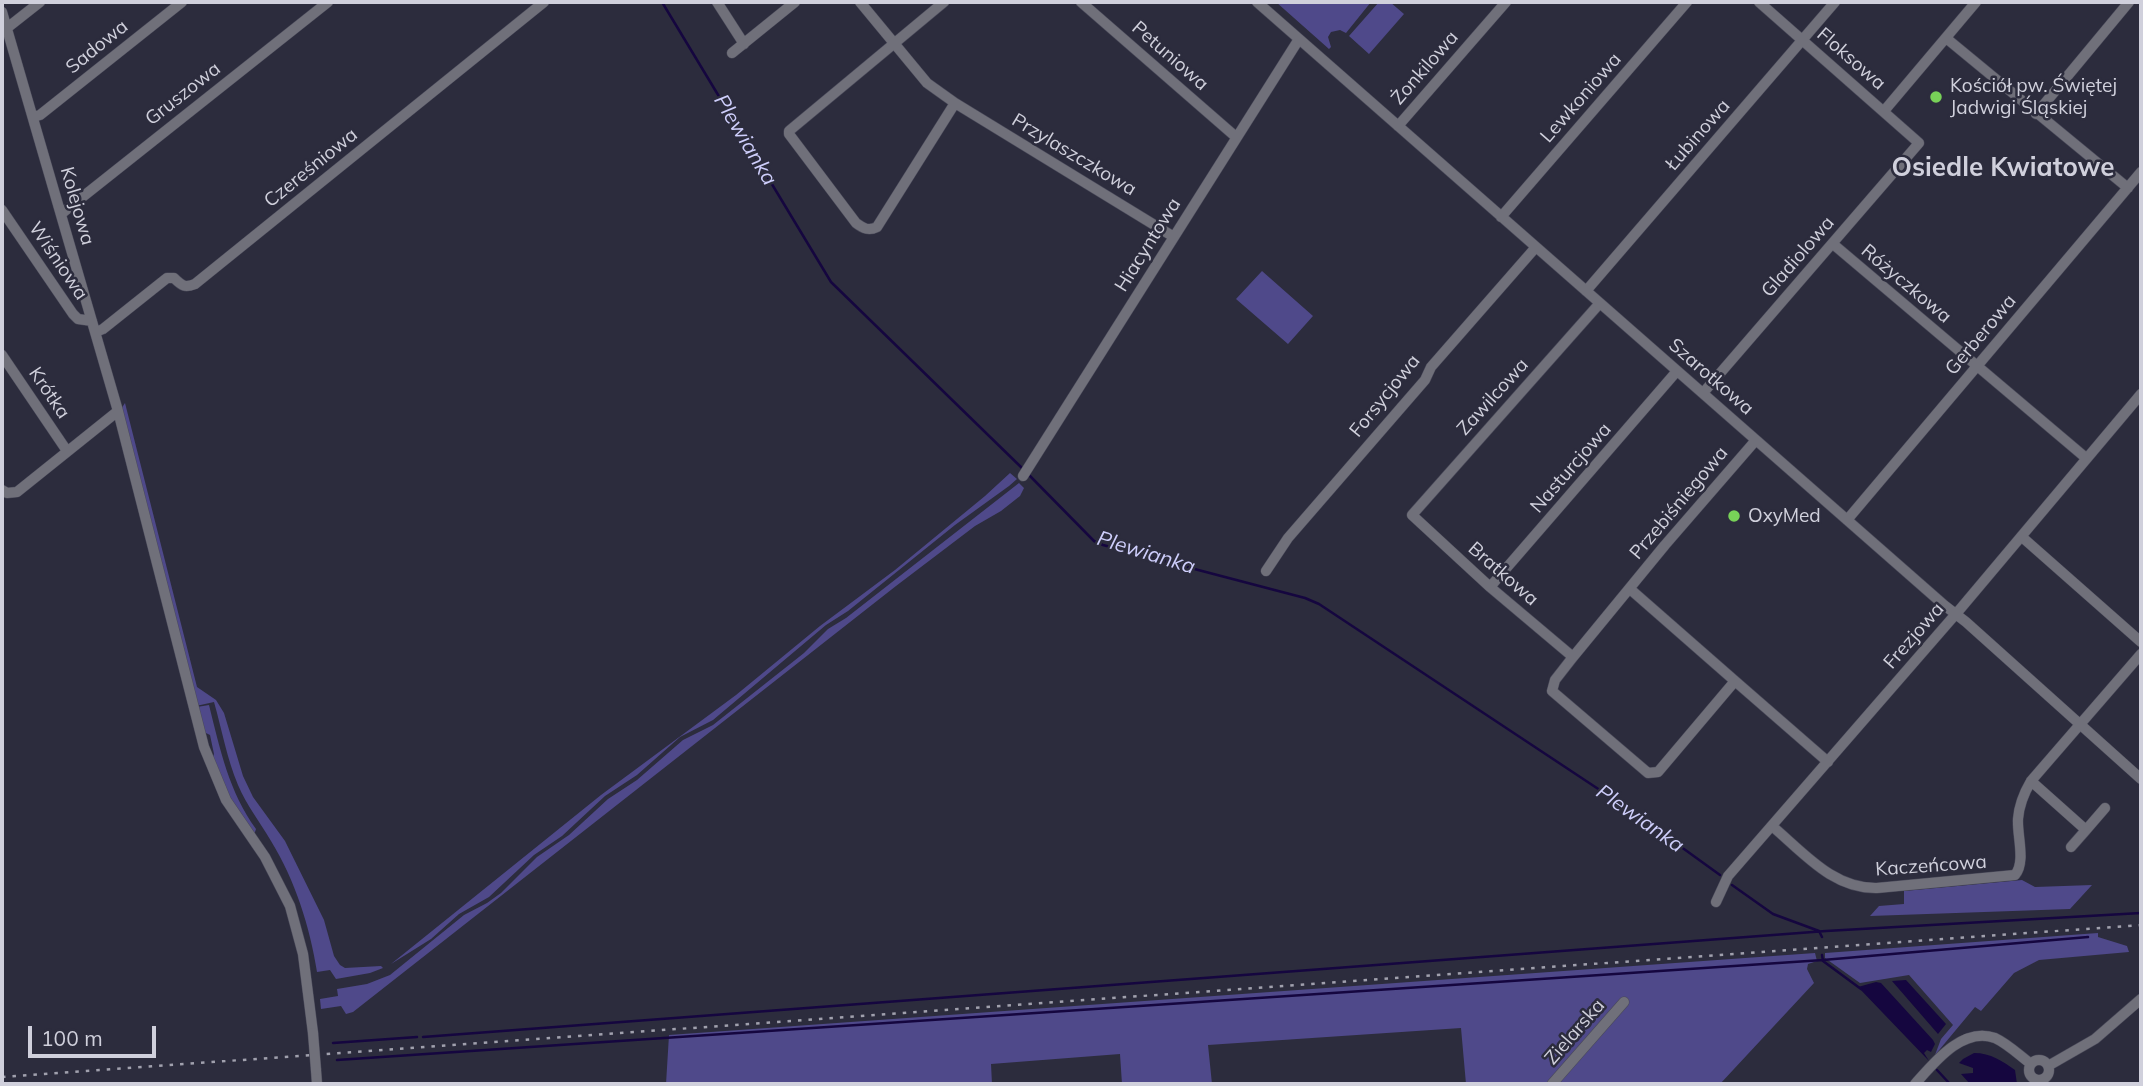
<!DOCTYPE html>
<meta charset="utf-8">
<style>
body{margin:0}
#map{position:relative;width:2143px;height:1086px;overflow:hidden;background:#2c2c3d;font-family:Mulish,sans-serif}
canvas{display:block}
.frame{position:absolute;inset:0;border:4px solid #d0d0dc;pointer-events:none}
.scale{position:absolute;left:28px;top:1026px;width:128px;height:32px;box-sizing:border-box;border:4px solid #d0d0dc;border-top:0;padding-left:9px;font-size:21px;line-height:24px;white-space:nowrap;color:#d0d0dc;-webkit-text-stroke:5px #2c2c3d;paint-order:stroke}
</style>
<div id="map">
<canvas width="2143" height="1086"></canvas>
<div class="frame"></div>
<div class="scale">100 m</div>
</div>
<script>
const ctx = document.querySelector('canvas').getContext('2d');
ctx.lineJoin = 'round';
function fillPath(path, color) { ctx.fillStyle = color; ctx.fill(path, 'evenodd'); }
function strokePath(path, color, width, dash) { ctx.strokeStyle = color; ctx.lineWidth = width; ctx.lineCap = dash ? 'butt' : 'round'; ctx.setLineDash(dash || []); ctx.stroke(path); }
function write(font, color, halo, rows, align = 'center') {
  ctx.font = font + ' Mulish,sans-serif'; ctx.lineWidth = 5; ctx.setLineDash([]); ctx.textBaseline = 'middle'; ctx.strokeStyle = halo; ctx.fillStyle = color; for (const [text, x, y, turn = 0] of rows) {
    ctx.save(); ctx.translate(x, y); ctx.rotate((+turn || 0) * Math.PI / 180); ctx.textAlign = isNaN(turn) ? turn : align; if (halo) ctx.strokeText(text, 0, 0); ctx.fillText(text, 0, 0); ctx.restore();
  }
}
fillPath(new Path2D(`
 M 1276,2 L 1371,2 L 1346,33 L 1340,30 L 1331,32 L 1328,37 L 1331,47 L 1329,49 Z
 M 1379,2 L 1390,2 L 1404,14 L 1369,54 L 1349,36 Z
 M 1262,271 L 1313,316 L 1288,344 L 1236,299 Z
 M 125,403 L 197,687 L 216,700 L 224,713 L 243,776 L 253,797 L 285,841 L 324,920 L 334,956 L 340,965 L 345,968 L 381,966 L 383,968 L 370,973 L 336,979 L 330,970 L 317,972 C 310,927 295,880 271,841 C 260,822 247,806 238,785 C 227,759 222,730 214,702 L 196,706 L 121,409 Z
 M 1010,473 L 1017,479 L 1009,486 L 955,525 L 848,611 L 826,625 L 713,720 L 680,737 L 637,775 L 605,796 L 562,836 L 534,855 L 489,897 L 459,914 L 431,939 L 391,964 L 601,795 L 736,695 L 820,626 L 895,570 L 985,496 Z
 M 1019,483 L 1024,488 L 1020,496 L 1001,511 L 975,526 L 896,586 L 353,1012 L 346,1014 L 341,1006 L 321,1009 L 320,999 L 338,996 L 337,989 L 367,984 L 390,975 L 464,915 L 487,903 L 501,893 L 537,857 L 569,835 L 608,799 L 637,780 L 683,740 L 713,725 L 804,653 L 828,629 L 846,618 Z
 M 209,705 C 220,749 229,792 256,829 L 254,835 L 230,798 L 212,759 L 214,754 L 210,735 L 204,732 L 197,707 Z
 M 2022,880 L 2035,887 L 2092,885 L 2070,909 L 1870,916 L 1879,906 L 1904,904 L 1904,891 Z
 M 2098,933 L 2098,937 L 2127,946 L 2129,952 L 2039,960 L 2014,973 L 1981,1011 L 1975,1007 L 1935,1055 L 1941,1039 L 1953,1025 L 1909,975 L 1860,983 L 1825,958 L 1825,953 Z
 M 1815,953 L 1817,961 L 1808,964 L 1807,969 L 1814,983 L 1720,1084 L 1466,1084 L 1461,1028 L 1208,1045 L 1212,1084 L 1122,1084 L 1120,1054 L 991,1064 L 992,1084 L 666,1084 L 669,1035 Z`), '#4f498a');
fillPath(new Path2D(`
 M 1906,980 L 1946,1024 L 1938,1034 L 1892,981 Z
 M 1876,982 L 1881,983 L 1933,1040 L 1935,1044 L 1931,1052 L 1927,1050 L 1924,1053 L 1929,1061 L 1858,987 Z
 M 1974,1053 C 1991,1053 2002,1061 2015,1070 L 2017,1084 L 1970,1084 L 1961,1074 L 1973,1073 L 1973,1068 L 1959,1063 L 1963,1059 Z`), '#15063f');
strokePath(new Path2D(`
 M 662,2 L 831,282 L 1023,469
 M 1028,474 L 1094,541 L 1103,545 L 1305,598 L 1319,604 L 1630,810 L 1720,875
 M 1732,885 L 1773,914 L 1819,931 L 1822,937
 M 1822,955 L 1823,961 L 1861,989
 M 423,1037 L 1826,931 L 2141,913
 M 333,1043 L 417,1037
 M 337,1060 L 1823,960 L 2088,937
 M 1937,1070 L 1950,1084`), '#15063f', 2.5);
const minor = new Path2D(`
 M 717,2 L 744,44
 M 860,2 L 927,83 L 955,103 L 1174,237
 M 944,2 L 789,131 L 789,134 L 856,223 C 864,229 869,231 877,227 L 955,103
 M 1081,2 L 1236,137
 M 1257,2 L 1944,605 L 1966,622 L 2141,779
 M 2,12 L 118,411 L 204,747 L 226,800 L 265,857 L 290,906 L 303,954 L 313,1033
 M 7,28 L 40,2
 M 1946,38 L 2128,188
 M 732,53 L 795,2
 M 1884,111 L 1976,2
 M 2036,114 L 2129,2
 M 33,117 L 40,115 L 182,2
 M 1398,126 L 1506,2
 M 2,210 L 73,314 L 78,319 L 92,321
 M 61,214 L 328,2
 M 1501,217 L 1687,2
 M 1833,244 L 2086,458
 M 1586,291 L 1835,2
 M 96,332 L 103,329 L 167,278 L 174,278 C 182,286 185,288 195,284 L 544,2
 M 2,355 L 67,451
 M 1703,393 L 1919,143 L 1759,2
 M 1756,440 L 1665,545 L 1573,657 L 1555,680 L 1552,691 L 1648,773 L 1658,772 L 1735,681 L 1828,762
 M 1023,476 L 1299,39
 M 2,490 L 7,493 L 17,492 L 118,411
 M 1847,520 L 2141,172
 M 2022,537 L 2141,642
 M 1266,571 L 1288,538 L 1425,380 L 1431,367 L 1536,247
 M 1490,587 L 1677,371
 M 1630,589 L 1735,681
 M 1573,657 L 1490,587 L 1412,515 L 1600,303
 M 2031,781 L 2086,830 L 2105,808
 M 1772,826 C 1804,853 1833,889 1877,888 L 2015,875 C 2026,862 2017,836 2018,819 C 2019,805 2024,793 2031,781 L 2141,654
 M 2071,847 L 2086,830
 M 1716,902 L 1728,876 L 1961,608 L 2141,394
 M2029 1070a10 10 0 1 1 20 0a10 10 0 1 1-20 0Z
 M 2048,1066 L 2095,1039 L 2141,999
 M 316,1070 L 317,1084
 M 1552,1084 L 1624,1002
 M 1915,1084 C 1933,1064 1962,1026 1995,1038 C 2008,1044 2019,1055 2031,1064`);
strokePath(minor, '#4a4a5a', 11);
strokePath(minor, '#70707a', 10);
strokePath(new Path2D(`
 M 2,1077 L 2141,925`), '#a0a0ad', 2.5, [3.5, 7]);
const minorBridge = new Path2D(`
 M 313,1033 L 316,1070`);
strokePath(minorBridge, '#4a4a5a', 11, []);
strokePath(minorBridge, '#70707a', 10);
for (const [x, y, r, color] of [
 [1936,97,7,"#78d158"],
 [1734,516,7,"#78d158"]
]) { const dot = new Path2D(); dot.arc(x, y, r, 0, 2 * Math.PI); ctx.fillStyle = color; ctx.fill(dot); strokePath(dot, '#2c2c3d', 2.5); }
write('19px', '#d0d0dc', '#2c2c3d', [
 ["Sadowa",97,47,-39],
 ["Petuniowa",1170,56,41],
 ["Floksowa",1851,59,41],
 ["Żonkilowa",1425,68,-49],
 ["Gruszowa",183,94,-38],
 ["Lewkoniowa",1581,98,-49],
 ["Łubinowa",1698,135,-49],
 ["Przylaszczkowa",1074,155,31],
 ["Czereśniowa",311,168,-39],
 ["Kolejowa",77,206,74],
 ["Hiacyntowa",1148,245,-58],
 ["Gladiolowa",1798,257,-49],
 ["Wiśniowa",58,261,56],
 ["Różyczkowa",1906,284,40],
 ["Gerberowa",1981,335,-50],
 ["Szarotkowa",1711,377,41],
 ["Krótka",49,393,56],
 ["Forsycjowa",1385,396,-51],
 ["Zawilcowa",1493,397,-48],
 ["Nasturcjowa",1571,468,-49],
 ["Przebiśniegowa",1679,503,-50],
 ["Bratkowa",1503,574,41],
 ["Frezjowa",1914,636,-49],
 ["Kaczeńcowa",1931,866,-4],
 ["Zielarska",1575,1032,-49]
]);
write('19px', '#d0d0dc', '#2c2c3d', [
 ["Kościół pw. Świętej",1950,86],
 ["Jadwigi Śląskiej",1950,108],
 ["OxyMed",1748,516]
], 'left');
write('italic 21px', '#cecefb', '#2c2c3d', [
 ["Plewianka",745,140,59],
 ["Plewianka",1146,553,17],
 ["Plewianka",1640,819,35]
]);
write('bold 26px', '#d0d0dc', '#2c2c3d', [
 ["Osiedle Kwiatowe",2003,168]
]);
</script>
